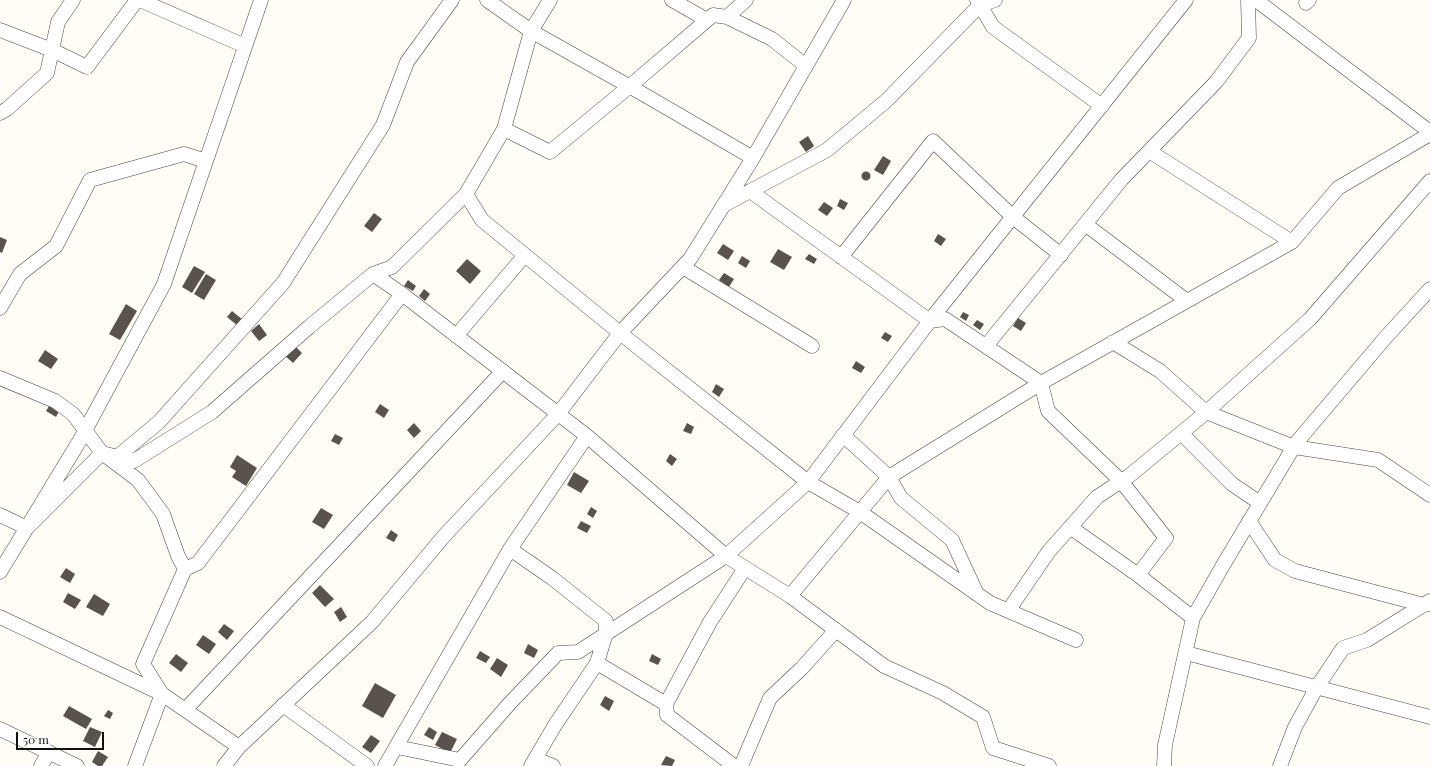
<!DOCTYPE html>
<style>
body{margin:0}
#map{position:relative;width:1430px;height:766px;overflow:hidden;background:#fffdf5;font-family:"Playfair Display",serif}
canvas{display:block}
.scale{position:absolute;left:16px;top:732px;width:88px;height:18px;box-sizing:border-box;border:2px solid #111;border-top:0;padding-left:5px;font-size:12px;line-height:14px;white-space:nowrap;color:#111;-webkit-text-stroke:3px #fff;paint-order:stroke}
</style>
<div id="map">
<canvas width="1430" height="766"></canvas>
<div class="scale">50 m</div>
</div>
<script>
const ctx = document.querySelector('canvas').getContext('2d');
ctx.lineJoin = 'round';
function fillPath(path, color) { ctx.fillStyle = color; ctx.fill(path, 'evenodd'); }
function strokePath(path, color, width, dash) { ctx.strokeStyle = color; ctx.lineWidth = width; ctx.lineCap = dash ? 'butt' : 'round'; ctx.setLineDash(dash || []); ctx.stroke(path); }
fillPath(new Path2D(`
 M 808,136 L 814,146 L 806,152 L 799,142 Z
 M 883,156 L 891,161 L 883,175 L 874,170 Z
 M861.5 176a4.5 4.5 0 1 1 9 0a4.5 4.5 0 1 1-9 0Z
 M 840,199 L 848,203 L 844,210 L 837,206 Z
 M 824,202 L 833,208 L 827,216 L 818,210 Z
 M 374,213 L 382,219 L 372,232 L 364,226 Z
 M 938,234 L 946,239 L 941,246 L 934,241 Z
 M 0,237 L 7,240 L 2,253 L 0,252 Z
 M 723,244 L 734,251 L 728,260 L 717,253 Z
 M 778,249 L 792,257 L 784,270 L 770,262 Z
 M 809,254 L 817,259 L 814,264 L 805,259 Z
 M 742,256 L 750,261 L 746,268 L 738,263 Z
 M 467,259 L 481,271 L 470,284 L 456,271 Z
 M 194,266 L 205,272 L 192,293 L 182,287 Z
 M 724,273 L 734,279 L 729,287 L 719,280 Z
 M 206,274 L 216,280 L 204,300 L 194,294 Z
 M 408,280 L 416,286 L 413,291 L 404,286 Z
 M 424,289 L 430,294 L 425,301 L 419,296 Z
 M 126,304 L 137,311 L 120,340 L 109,334 Z
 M 232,311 L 243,320 L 238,326 L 227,317 Z
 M 963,312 L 969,315 L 966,321 L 960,317 Z
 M 1018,318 L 1026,323 L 1021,331 L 1013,326 Z
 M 977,320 L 984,324 L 980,330 L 973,325 Z
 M 259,324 L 267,335 L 259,341 L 251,331 Z
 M 885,332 L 892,336 L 888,342 L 881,338 Z
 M 293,344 L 302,353 L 293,363 L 283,354 Z
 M 45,350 L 58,359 L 51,369 L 38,361 Z
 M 856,361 L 865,367 L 861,373 L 852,368 Z
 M 716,384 L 724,389 L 719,397 L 712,392 Z
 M 380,404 L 389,410 L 384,418 L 375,412 Z
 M 49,406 L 59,411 L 56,417 L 46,411 Z
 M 414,423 L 421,431 L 414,438 L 407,430 Z
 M 687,423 L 694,427 L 691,434 L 683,431 Z
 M 335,434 L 343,438 L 339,445 L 331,441 Z
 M 670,454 L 677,459 L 672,466 L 666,461 Z
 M 237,455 L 257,468 L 246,486 L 232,477 L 236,471 L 230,467 Z
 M 574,472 L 589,481 L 581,493 L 567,485 Z
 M 591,507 L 597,511 L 593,518 L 587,514 Z
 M 321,508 L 333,515 L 324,529 L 312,522 Z
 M 581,521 L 591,526 L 587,533 L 577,528 Z
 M 391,530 L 398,535 L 394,542 L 386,538 Z
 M 66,568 L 75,574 L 70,583 L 60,577 Z
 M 320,585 L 334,599 L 325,607 L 312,593 Z
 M 68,593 L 81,600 L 75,609 L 63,602 Z
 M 94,594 L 110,604 L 103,616 L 86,607 Z
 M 341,607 L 347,617 L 340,622 L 334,612 Z
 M 224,624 L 234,631 L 227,640 L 218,632 Z
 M 203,635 L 216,644 L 209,654 L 196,645 Z
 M 528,644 L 538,650 L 534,658 L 524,653 Z
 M 480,651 L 490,657 L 486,663 L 476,658 Z
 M 176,654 L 188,663 L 181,672 L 169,663 Z
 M 652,654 L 661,659 L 658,665 L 649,661 Z
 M 497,658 L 508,665 L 501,677 L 490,669 Z
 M 375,683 L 396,695 L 383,718 L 362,706 Z
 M 605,696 L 614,701 L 609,711 L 600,705 Z
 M 69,706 L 92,719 L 86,729 L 63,716 Z
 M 108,710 L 113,713 L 110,719 L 104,716 Z
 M 90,727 L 102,732 L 95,747 L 83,741 Z
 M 429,727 L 437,732 L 433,740 L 424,735 Z
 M 442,732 L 457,739 L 450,753 L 435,745 Z
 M 371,735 L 380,741 L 371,753 L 362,747 Z
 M 98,751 L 108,757 L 102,766 L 98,766 L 92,762 Z
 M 666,756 L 675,760 L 672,766 L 661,765 Z`), '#5a524d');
const minor = new Path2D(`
 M 140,0 L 245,46
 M 487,0 L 531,31 L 643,94 L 753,158
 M 672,0 L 707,20
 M 977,0 L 993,27 L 1102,106
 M 1256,0 L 1430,132
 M 1306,3 L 1309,0
 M 727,17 L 772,39 L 806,66
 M 0,30 L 52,50 L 87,67 L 137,0
 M 0,113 L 7,109 L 47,73 L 58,22 L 73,0
 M 504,129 L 550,152 L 630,86 L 713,15 L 727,17 L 746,0
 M 1149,151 L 1292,242
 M 750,191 L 930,321 L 945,319 L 1041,383 L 1048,411 L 1121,481 L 1166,538 L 1138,575
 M 466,194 L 482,220 L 620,333 L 808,482 L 860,512 L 990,603 L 1076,640
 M 724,205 L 827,150 L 886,101 L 980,5 L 995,0
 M 1085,224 L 1187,301
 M 841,257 L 933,141 L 1013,217 L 1061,255
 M 683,267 L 812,346
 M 373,274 L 402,294 L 587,436 L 726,556 L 790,596 L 884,666 L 943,693 L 983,717 L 993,748 L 1049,766
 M 0,308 L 20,274 L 56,246 L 90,180 L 184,154 L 206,161
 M 456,336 L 525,255
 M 1113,342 L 1160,371 L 1206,412 L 1294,447 L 1378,460 L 1430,495
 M 986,346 L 1121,180 L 1216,82 L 1249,38 L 1248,0
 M 0,378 L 55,401 L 73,414 L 102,453 L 138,480 L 163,514 L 178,556 L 185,569
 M 1181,433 L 1232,484 L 1260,503
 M 843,435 L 889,477 L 901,498 L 952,540 L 977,594
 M 117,457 L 159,422 L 283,283 L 383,125 L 407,62 L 452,0
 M 0,515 L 27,528 L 102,453 L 134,461 L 212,412 L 309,327 L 373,274 L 392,267 L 466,194 L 504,129 L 531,31 L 550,0
 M 1249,521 L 1275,560 L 1295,571 L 1424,605 L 1429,604
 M 1070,527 L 1138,575 L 1193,618
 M 510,549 L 552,578 L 606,621 L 606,633 L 597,663 L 666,704 L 667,715 L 734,766
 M 0,572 L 80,440 L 164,284 L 261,0
 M 790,596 L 889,477 L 1041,383 L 1292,242 L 1338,188 L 1430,134
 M 1008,611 L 1049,551 L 1097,497 L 1129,476 L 1203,415 L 1310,319 L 1430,181
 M 0,617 L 162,694 L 239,747
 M 1186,653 L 1430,717
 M 666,704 L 710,622 L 745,568
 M 283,705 L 367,766
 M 185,710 L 503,371
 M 0,729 L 77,766
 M 397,747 L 460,760 L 510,703 L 558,653 L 578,652 L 726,556 L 808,482 L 935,314 L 1186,0
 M 536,759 L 553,766
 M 41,766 L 49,752
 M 135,766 L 162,694 L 143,664 L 185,569 L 198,563 L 402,294
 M 224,766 L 239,747 L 372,622 L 444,536 L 558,414 L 620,333 L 690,259 L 753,158 L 844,0
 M 385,766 L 510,549 L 587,436
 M 531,766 L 555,725 L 597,663
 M 741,766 L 770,698 L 802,668 L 836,630
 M 1164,766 L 1165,745 L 1193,618 L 1222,567 L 1296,443 L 1386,337 L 1430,289
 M 1280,766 L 1295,727 L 1317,687 L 1343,648 L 1367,640 L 1430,601`);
strokePath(minor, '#444', 15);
strokePath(minor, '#fff', 14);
</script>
